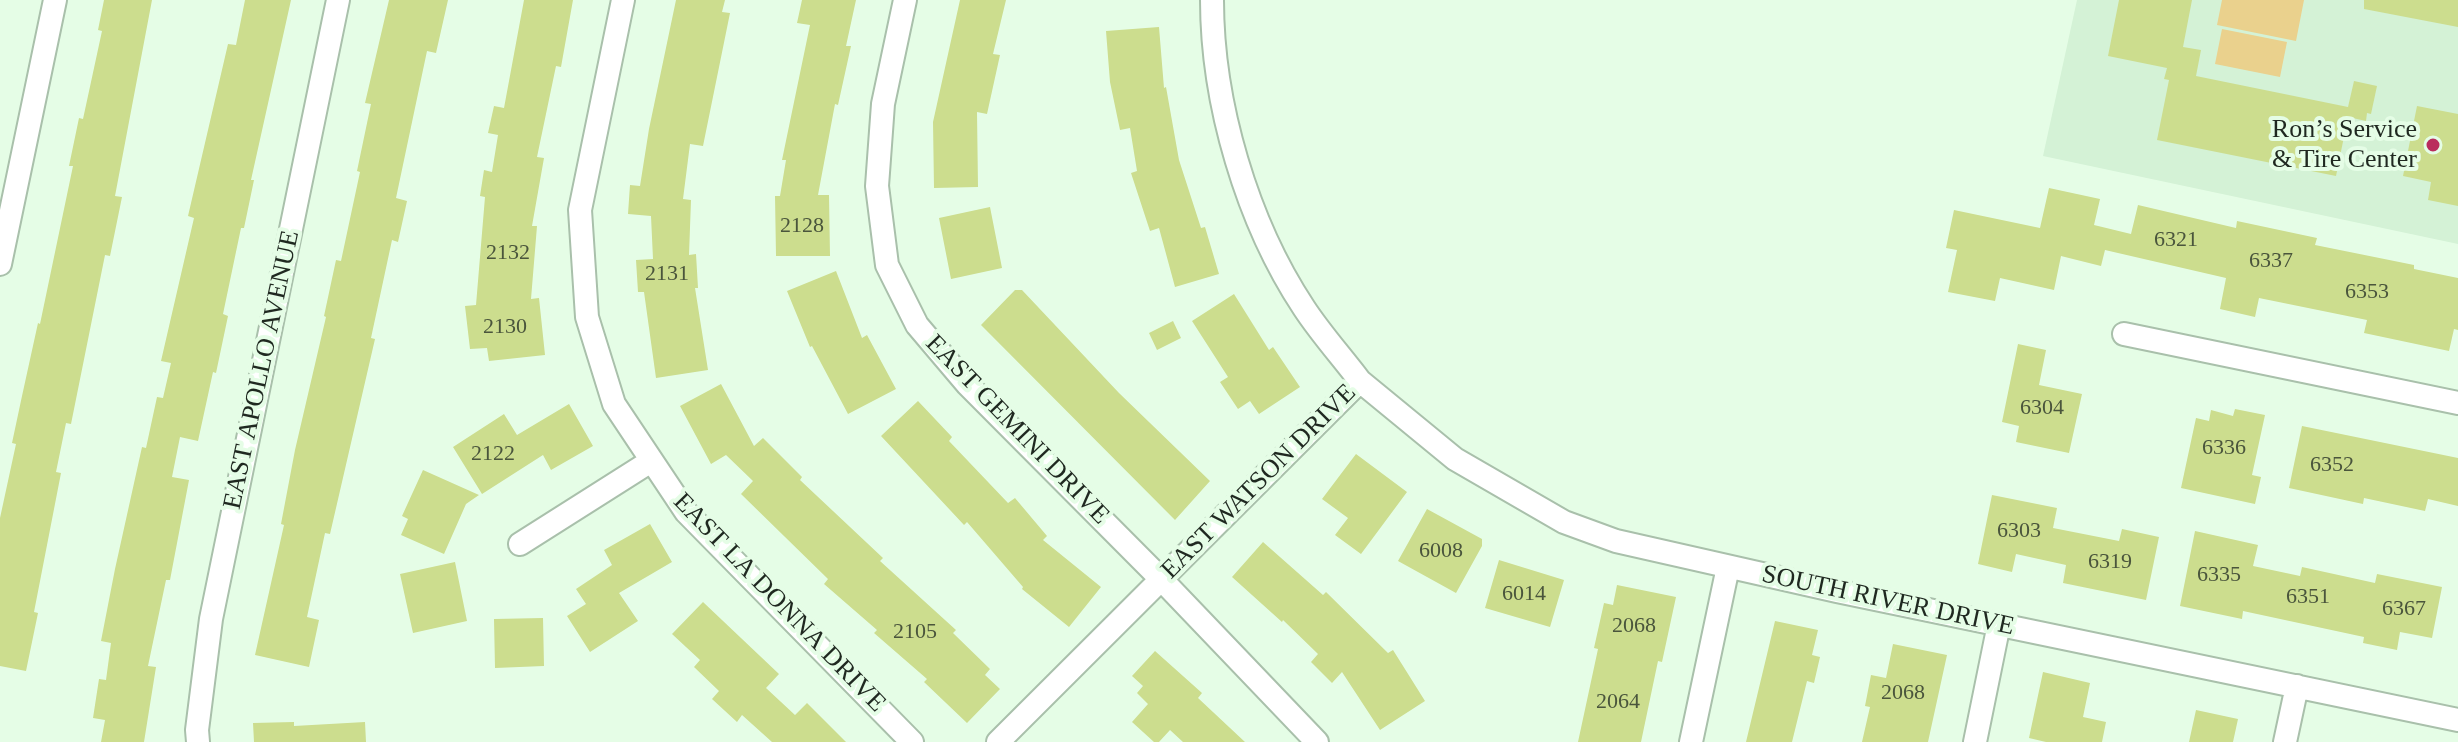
<!DOCTYPE html>
<meta charset="utf-8">
<style>
body{margin:0}
canvas{display:block;background:#e5fde6}
</style>
<canvas width="2458" height="742"></canvas>
<script>
const ctx = document.querySelector('canvas').getContext('2d');
ctx.lineJoin = 'round';
function fillPath(path, color) { ctx.fillStyle = color; ctx.fill(path, 'evenodd'); }
function strokePath(path, color, width, dash) { ctx.strokeStyle = color; ctx.lineWidth = width; ctx.lineCap = dash ? 'butt' : 'round'; ctx.setLineDash(dash || []); ctx.stroke(path); }
function write(font, color, halo, rows, align = 'center') {
  ctx.font = font + ' Georgia,serif'; ctx.lineWidth = 8; ctx.setLineDash([]); ctx.textBaseline = 'middle'; ctx.strokeStyle = halo; ctx.fillStyle = color; for (const [text, x, y, turn = 0] of rows) {
    ctx.save(); ctx.translate(x, y); ctx.rotate((+turn || 0) * Math.PI / 180); ctx.textAlign = isNaN(turn) ? turn : align; if (halo) ctx.strokeText(text, 0, 0); ctx.fillText(text, 0, 0); ctx.restore();
  }
}
fillPath(new Path2D(`
 M 2077,0 L 2458,0 L 2458,244 L 2043,156 Z`), '#d4f2d6');
fillPath(new Path2D(`
 M 2222,0 L 2304,0 L 2296,41 L 2217,25 Z
 M 2222,29 L 2287,42 L 2280,77 L 2215,64 Z`), '#ead18d');
fillPath(new Path2D(`
 M 104,0 L 152,0 L 115,196 L 122,197 L 110,256 L 105,255 L 71,424 L 66,423 L 56,472 L 61,473 L 34,612 L 38,613 L 26,671 L 0,666 L 0,518 L 16,444 L 12,443 L 22,396 L 38,323 L 40,324 L 73,166 L 69,166 L 79,118 L 83,119 L 102,31 L 98,30 Z
 M 245,0 L 291,0 L 251,180 L 254,180 L 244,228 L 241,228 L 223,314 L 228,316 L 216,373 L 213,372 L 198,441 L 180,437 L 172,477 L 189,480 L 170,580 L 166,580 L 148,666 L 156,667 L 144,742 L 101,742 L 105,720 L 93,718 L 99,679 L 106,680 L 111,643 L 101,641 L 115,569 L 142,447 L 146,448 L 157,397 L 163,398 L 171,363 L 161,361 L 194,218 L 188,216 L 228,44 L 236,45 Z
 M 389,0 L 448,0 L 436,53 L 427,51 L 396,198 L 407,201 L 398,242 L 392,240 L 371,338 L 375,339 L 330,534 L 325,533 L 307,617 L 319,620 L 309,667 L 255,655 L 284,525 L 281,524 L 295,450 L 326,317 L 324,316 L 336,260 L 341,261 L 360,172 L 357,171 L 371,104 L 365,103 Z
 M 524,0 L 573,0 L 561,67 L 556,66 L 537,157 L 544,158 L 532,226 L 537,226 L 531,299 L 539,298 L 545,355 L 489,361 L 487,348 L 470,349 L 465,306 L 476,305 L 485,197 L 480,196 L 484,170 L 492,172 L 498,135 L 488,133 L 494,106 L 504,108 Z
 M 676,0 L 725,0 L 722,12 L 730,13 L 703,146 L 690,144 L 683,199 L 691,200 L 689,255 L 696,254 L 698,288 L 695,288 L 708,370 L 656,378 L 644,292 L 638,292 L 636,260 L 653,259 L 651,216 L 628,214 L 630,185 L 640,186 L 649,129 Z
 M 802,0 L 856,0 L 846,46 L 851,46 L 838,105 L 835,104 L 818,195 L 829,195 L 830,256 L 776,256 L 775,196 L 780,196 L 786,160 L 782,160 L 810,25 L 797,23 Z
 M 960,0 L 1006,0 L 993,54 L 1000,55 L 987,114 L 977,112 L 978,187 L 934,188 L 933,122 Z
 M 2119,0 L 2192,0 L 2183,47 L 2201,50 L 2196,76 L 2348,107 L 2354,81 L 2377,86 L 2371,114 L 2367,113 L 2366,121 L 2348,117 L 2336,176 L 2157,140 L 2169,80 L 2164,79 L 2167,68 L 2108,56 Z
 M 2364,0 L 2458,0 L 2458,27 L 2364,9 Z
 M 1159,27 L 1164,88 L 1166,87 L 1179,160 L 1201,228 L 1205,227 L 1219,274 L 1175,287 L 1159,228 L 1150,231 L 1131,173 L 1137,171 L 1130,128 L 1120,130 L 1110,82 L 1106,31 Z
 M 2417,106 L 2458,114 L 2458,206 L 2428,200 L 2431,182 L 2403,176 Z
 M 2049,188 L 2100,199 L 2094,225 L 2131,234 L 2138,205 L 2236,228 L 2237,221 L 2317,238 L 2315,245 L 2414,265 L 2414,269 L 2458,278 L 2458,330 L 2454,329 L 2449,351 L 2364,333 L 2367,320 L 2259,298 L 2255,317 L 2220,309 L 2226,278 L 2105,250 L 2101,266 L 2061,256 L 2054,290 L 2000,278 L 1995,301 L 1948,292 L 1957,250 L 1946,248 L 1954,210 L 2040,228 Z
 M 990,207 L 1002,268 L 951,279 L 939,218 Z
 M 836,271 L 862,338 L 867,335 L 896,389 L 848,414 L 812,346 L 810,347 L 787,291 Z
 M 1015,290 L 1022,290 L 1119,393 L 1210,481 L 1175,520 L 981,325 Z
 M 1234,294 L 1269,350 L 1273,347 L 1300,387 L 1259,414 L 1250,401 L 1238,409 L 1220,382 L 1228,377 L 1192,321 Z
 M 1173,321 L 1181,338 L 1157,350 L 1149,333 Z
 M 2018,344 L 2046,350 L 2039,385 L 2082,394 L 2069,453 L 2016,442 L 2019,426 L 2002,422 Z
 M 721,384 L 754,446 L 763,438 L 802,477 L 800,480 L 883,558 L 880,561 L 956,630 L 953,633 L 990,669 L 985,675 L 1000,689 L 967,723 L 924,682 L 927,679 L 874,633 L 877,630 L 824,584 L 828,579 L 741,494 L 753,481 L 726,455 L 711,464 L 680,406 Z
 M 918,401 L 952,437 L 949,441 L 1008,503 L 1015,498 L 1047,536 L 1043,540 L 1101,587 L 1069,627 L 1022,589 L 1023,587 L 967,522 L 964,525 L 881,436 Z
 M 569,404 L 593,446 L 551,470 L 543,455 L 482,494 L 453,447 L 504,414 L 517,435 Z
 M 2235,409 L 2265,415 L 2252,475 L 2261,477 L 2255,504 L 2181,488 L 2196,418 L 2209,421 L 2211,410 L 2233,416 Z
 M 2302,426 L 2458,458 L 2458,506 L 2428,499 L 2425,511 L 2364,498 L 2363,504 L 2289,488 Z
 M 1356,454 L 1407,492 L 1361,554 L 1335,535 L 1348,518 L 1322,499 Z
 M 423,470 L 479,495 L 466,504 L 444,554 L 401,535 L 408,519 L 402,516 Z
 M 1992,495 L 2057,508 L 2053,528 L 2119,541 L 2122,529 L 2159,537 L 2146,600 L 2063,583 L 2066,565 L 2016,554 L 2012,572 L 1978,564 Z
 M 1427,509 L 1482,539 L 1482,546 L 1456,593 L 1398,561 Z
 M 650,524 L 672,562 L 619,593 L 638,621 L 590,652 L 567,616 L 586,604 L 576,589 L 612,565 L 604,550 Z
 M 2195,531 L 2258,545 L 2253,566 L 2300,576 L 2302,567 L 2375,583 L 2377,574 L 2442,587 L 2432,638 L 2400,632 L 2397,650 L 2363,643 L 2364,637 L 2243,611 L 2242,619 L 2180,606 Z
 M 1263,542 L 1323,595 L 1326,592 L 1388,653 L 1393,650 L 1425,701 L 1380,730 L 1342,672 L 1332,683 L 1311,662 L 1318,654 L 1283,620 L 1282,622 L 1232,577 Z
 M 1499,560 L 1564,580 L 1550,627 L 1485,608 Z
 M 455,562 L 467,621 L 413,633 L 400,574 Z
 M 1617,585 L 1676,597 L 1662,662 L 1658,661 L 1641,742 L 1578,742 L 1598,649 L 1594,648 L 1604,603 L 1613,605 Z
 M 703,602 L 779,674 L 766,688 L 795,715 L 807,703 L 846,742 L 772,742 L 742,715 L 737,722 L 712,699 L 719,691 L 694,667 L 700,660 L 672,634 Z
 M 543,618 L 544,666 L 495,668 L 494,619 Z
 M 1775,621 L 1818,630 L 1812,655 L 1820,657 L 1814,683 L 1807,681 L 1792,742 L 1746,742 Z
 M 1893,644 L 1947,655 L 1928,742 L 1862,742 L 1870,707 L 1865,706 L 1871,675 L 1886,678 Z
 M 1155,651 L 1202,693 L 1198,698 L 1245,742 L 1183,742 L 1170,730 L 1159,742 L 1154,742 L 1132,722 L 1148,704 L 1137,693 L 1143,686 L 1132,676 Z
 M 2043,672 L 2090,683 L 2083,717 L 2106,722 L 2102,742 L 2046,742 L 2029,738 Z
 M 2196,710 L 2238,719 L 2233,742 L 2189,742 Z
 M 294,722 L 294,726 L 365,722 L 366,742 L 254,742 L 253,723 Z`), '#ccdd8e');
const street = new Path2D(`
 M 623,0 L 580,210 L 587,317 L 614,404 L 686,512 L 912,742
 M 905,0 L 883,104 L 877,186 L 887,265 L 917,325 L 967,384 L 1162,580 L 1317,742
 M 0,264 L 55,0
 M 2124,334 L 2458,403
 M 1360,381 L 1455,459 L 1564,522 L 1616,541 L 1837,591 L 2458,720
 M 520,544 L 651,461
 M 198,742 L 197,730 L 211,619 L 338,0
 M 998,742 L 1360,381 C 1342,357 1321,334 1304,308 C 1247,222 1212,103 1212,0
 M 1691,742 L 1728,567
 M 1975,742 L 1999,624
 M 2285,742 L 2297,686`);
strokePath(street, '#a9c0ab', 26);
strokePath(street, '#fff', 22);
for (const [x, y, r, color] of [
 [2433,145,8,"#ba2c5d"]
]) { const dot = new Path2D(); dot.arc(x, y, r, 0, 2 * Math.PI); ctx.fillStyle = color; ctx.fill(dot); strokePath(dot, '#e5fde6', 3); }
write('22px', '#4a553c', null, [
 ["2128",802,226],
 ["6321",2176,240],
 ["2132",508,253],
 ["6337",2271,261],
 ["2131",667,274],
 ["6353",2367,292],
 ["2130",505,327],
 ["6304",2042,408],
 ["6336",2224,448],
 ["2122",493,454],
 ["6352",2332,465],
 ["6303",2019,531],
 ["6008",1441,551],
 ["6319",2110,562],
 ["6335",2219,575],
 ["6014",1524,594],
 ["6351",2308,597],
 ["6367",2404,609],
 ["2068",1634,626],
 ["2105",915,632],
 ["2068",1903,693],
 ["2064",1618,702]
]);
write('26px', '#1f2820', '#e5fde6', [
 ["Ron’s Service",2417,130],
 ["& Tire Center",2417,160]
], 'right');
write('26px', '#1f2820', '#e5fde6', [
 ["EAST APOLLO AVENUE",262,370,-78],
 ["EAST GEMINI DRIVE",1017,430,46],
 ["EAST WATSON DRIVE",1259,482,-45],
 ["SOUTH RIVER DRIVE",1888,601,12],
 ["EAST LA DONNA DRIVE",779,603,46]
]);
</script>
